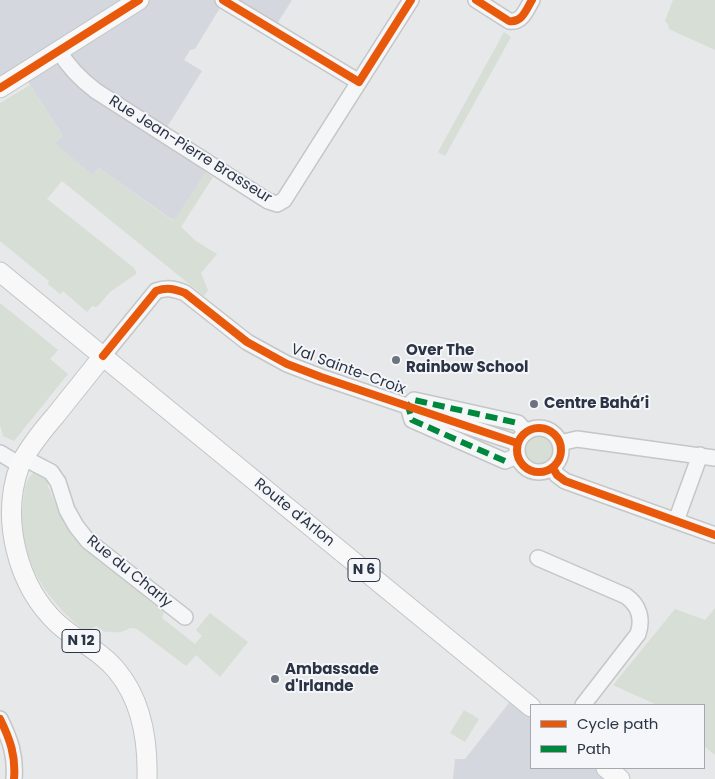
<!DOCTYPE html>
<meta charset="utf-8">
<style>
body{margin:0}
#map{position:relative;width:715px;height:779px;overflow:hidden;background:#e6e8ea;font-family:Poppins,sans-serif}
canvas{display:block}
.legend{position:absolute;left:530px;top:704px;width:175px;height:65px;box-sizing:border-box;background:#f4f6f9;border:1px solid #a4a8b1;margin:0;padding:6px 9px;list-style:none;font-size:15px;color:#2b3445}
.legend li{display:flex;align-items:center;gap:10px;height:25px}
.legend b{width:25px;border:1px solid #a4a8b1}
</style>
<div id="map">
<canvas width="715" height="779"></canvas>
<ul class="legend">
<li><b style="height:6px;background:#e8590c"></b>Cycle path</li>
<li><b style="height:6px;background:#00873e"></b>Path</li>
</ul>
</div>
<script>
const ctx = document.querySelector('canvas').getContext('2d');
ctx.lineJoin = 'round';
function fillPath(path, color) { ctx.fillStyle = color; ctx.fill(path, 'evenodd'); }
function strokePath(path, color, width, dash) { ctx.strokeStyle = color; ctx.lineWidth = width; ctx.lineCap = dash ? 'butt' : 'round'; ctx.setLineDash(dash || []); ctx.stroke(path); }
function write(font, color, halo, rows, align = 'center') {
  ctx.font = font + ' Poppins,sans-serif'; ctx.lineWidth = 4; ctx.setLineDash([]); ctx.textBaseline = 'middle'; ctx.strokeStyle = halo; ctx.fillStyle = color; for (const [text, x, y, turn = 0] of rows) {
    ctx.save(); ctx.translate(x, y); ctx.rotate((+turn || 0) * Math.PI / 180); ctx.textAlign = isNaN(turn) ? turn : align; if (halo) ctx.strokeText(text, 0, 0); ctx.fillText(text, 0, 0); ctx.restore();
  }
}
fillPath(new Path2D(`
 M 0,0 L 292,0 L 273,30 L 224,1 L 195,49 L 190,50 L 184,60 L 202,71 L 163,134 L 211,165 L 174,221 L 99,168 L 92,175 L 54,143 L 63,136 L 23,74 L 0,88 Z
 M 516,694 L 531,707 L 531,768 L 606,768 L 620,779 L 453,779 L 455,759 L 465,759 Z`), '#d4d7dd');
fillPath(new Path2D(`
 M 673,0 L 715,0 L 715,50 L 669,29 L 668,24 L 665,21 Z
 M 504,32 L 511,37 L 445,156 L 438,152 Z
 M 30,85 L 63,136 L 55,143 L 92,175 L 99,168 L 173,221 L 206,172 L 213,177 L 181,227 L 196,241 L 217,254 L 201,273 L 208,290 L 204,296 L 62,181 L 47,199 L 133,267 L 136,271 L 136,274 L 110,292 L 98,306 L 96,307 L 92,306 L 87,312 L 63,291 L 60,294 L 48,284 L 49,281 L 0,241 L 0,103 Z
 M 0,303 L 58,350 L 50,359 L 68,374 L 14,441 L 3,436 L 0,425 Z
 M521 450a17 17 0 1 1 34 0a17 17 0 1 1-34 0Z
 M 33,473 L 38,473 L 47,476 L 48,486 L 59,513 L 68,530 L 83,547 L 164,612 L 162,618 L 195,644 L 202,636 L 196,630 L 210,613 L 248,642 L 220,677 L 196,655 L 186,666 L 137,629 C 126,627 130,630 121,632 C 116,633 111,631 105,632 L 96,626 L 91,629 L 84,630 C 45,600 14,553 23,501 C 24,491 25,481 33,473 Z
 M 715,608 L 715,755 L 704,746 L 704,705 L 657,705 L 613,685 L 675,609 L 705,620 Z
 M 464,710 L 479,719 L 465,742 L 450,733 Z`), '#d6ded6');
const minor = new Path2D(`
 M 223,0 L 359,82
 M 476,0 L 509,21 C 522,23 526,10 532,0
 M 59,51 C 69,68 80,79 96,91 L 268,201 L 277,204 L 284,200 L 411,0
 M 103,356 L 156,291 C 167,287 175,289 185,293 L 247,342 L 287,364 L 321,377 L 517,443
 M517 450a22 22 0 1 1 44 0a22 22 0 1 1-44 0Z
 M 560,443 L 577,439 L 715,458
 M 0,453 L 20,465
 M 517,456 L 505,461 L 412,420 L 408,406 L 414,400 L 518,423 L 526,432
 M 24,458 L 51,472 L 58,482 L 67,510 L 76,526 L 88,541 L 185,617
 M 553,468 L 557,475 L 565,481 L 715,535
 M 676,521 L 700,455
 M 538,558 L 626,596 C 639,605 643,619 638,634 L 583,705
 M 0,719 C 10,739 16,756 14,779`);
const major = new Path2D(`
 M 0,88 L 139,0
 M 0,272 L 531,707
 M 103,356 C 87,376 71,396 55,416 C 42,431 29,447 20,465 C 0,518 17,586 58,624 C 77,641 101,651 117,671 C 142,701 148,742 147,779
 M 606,768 L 620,779`);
strokePath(minor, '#c4c6c8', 18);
strokePath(major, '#c2c5c8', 21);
strokePath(minor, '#f5f6f7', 15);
strokePath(major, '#f8f8f8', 19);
strokePath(new Path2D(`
 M 505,461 L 412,420 L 408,406 L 414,400 L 518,423`), '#00873e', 6, [12, 6]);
strokePath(new Path2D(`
 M 223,0 L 359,82 L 411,0
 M 476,0 L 509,21 C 522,23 526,10 532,0
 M 0,88 L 139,0
 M 103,356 L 156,291 C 167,287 175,289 185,293 L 247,342 L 287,364 L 321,377 L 517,443
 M517 450a22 22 0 1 1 44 0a22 22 0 1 1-44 0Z
 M 553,468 L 557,475 L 565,481 L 715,535
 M 0,719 C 10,739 16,756 14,779`), '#e8590c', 8);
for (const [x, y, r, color] of [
 [396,360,5,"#6c737f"],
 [534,404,5,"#6c737f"],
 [275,679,5,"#6c737f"]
]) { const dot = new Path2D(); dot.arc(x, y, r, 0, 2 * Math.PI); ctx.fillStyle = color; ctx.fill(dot); strokePath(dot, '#f4f6f9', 2); }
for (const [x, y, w] of [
 [364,570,32],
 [81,641,38]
]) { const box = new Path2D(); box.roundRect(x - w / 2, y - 11.5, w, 23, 4); ctx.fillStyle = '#f4f6f9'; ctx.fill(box); strokePath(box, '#2b3445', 1); }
write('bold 14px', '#2b3445', null, [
 ["N 6",364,570],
 ["N 12",81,641]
]);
write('15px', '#2b3445', '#f4f6f9', [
 ["Rue Jean-Pierre Brasseur",190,150,32],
 ["Val Sainte-Croix",348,370,20],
 ["Route d'Arlon",294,513,39],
 ["Rue du Charly",129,572,39]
]);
write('bold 15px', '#2b3445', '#f4f6f9', [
 ["Over The",406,351],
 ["Rainbow School",406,368],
 ["Centre Bahá’i",544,404],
 ["Ambassade",285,670],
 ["d'Irlande",285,687]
], 'left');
</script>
